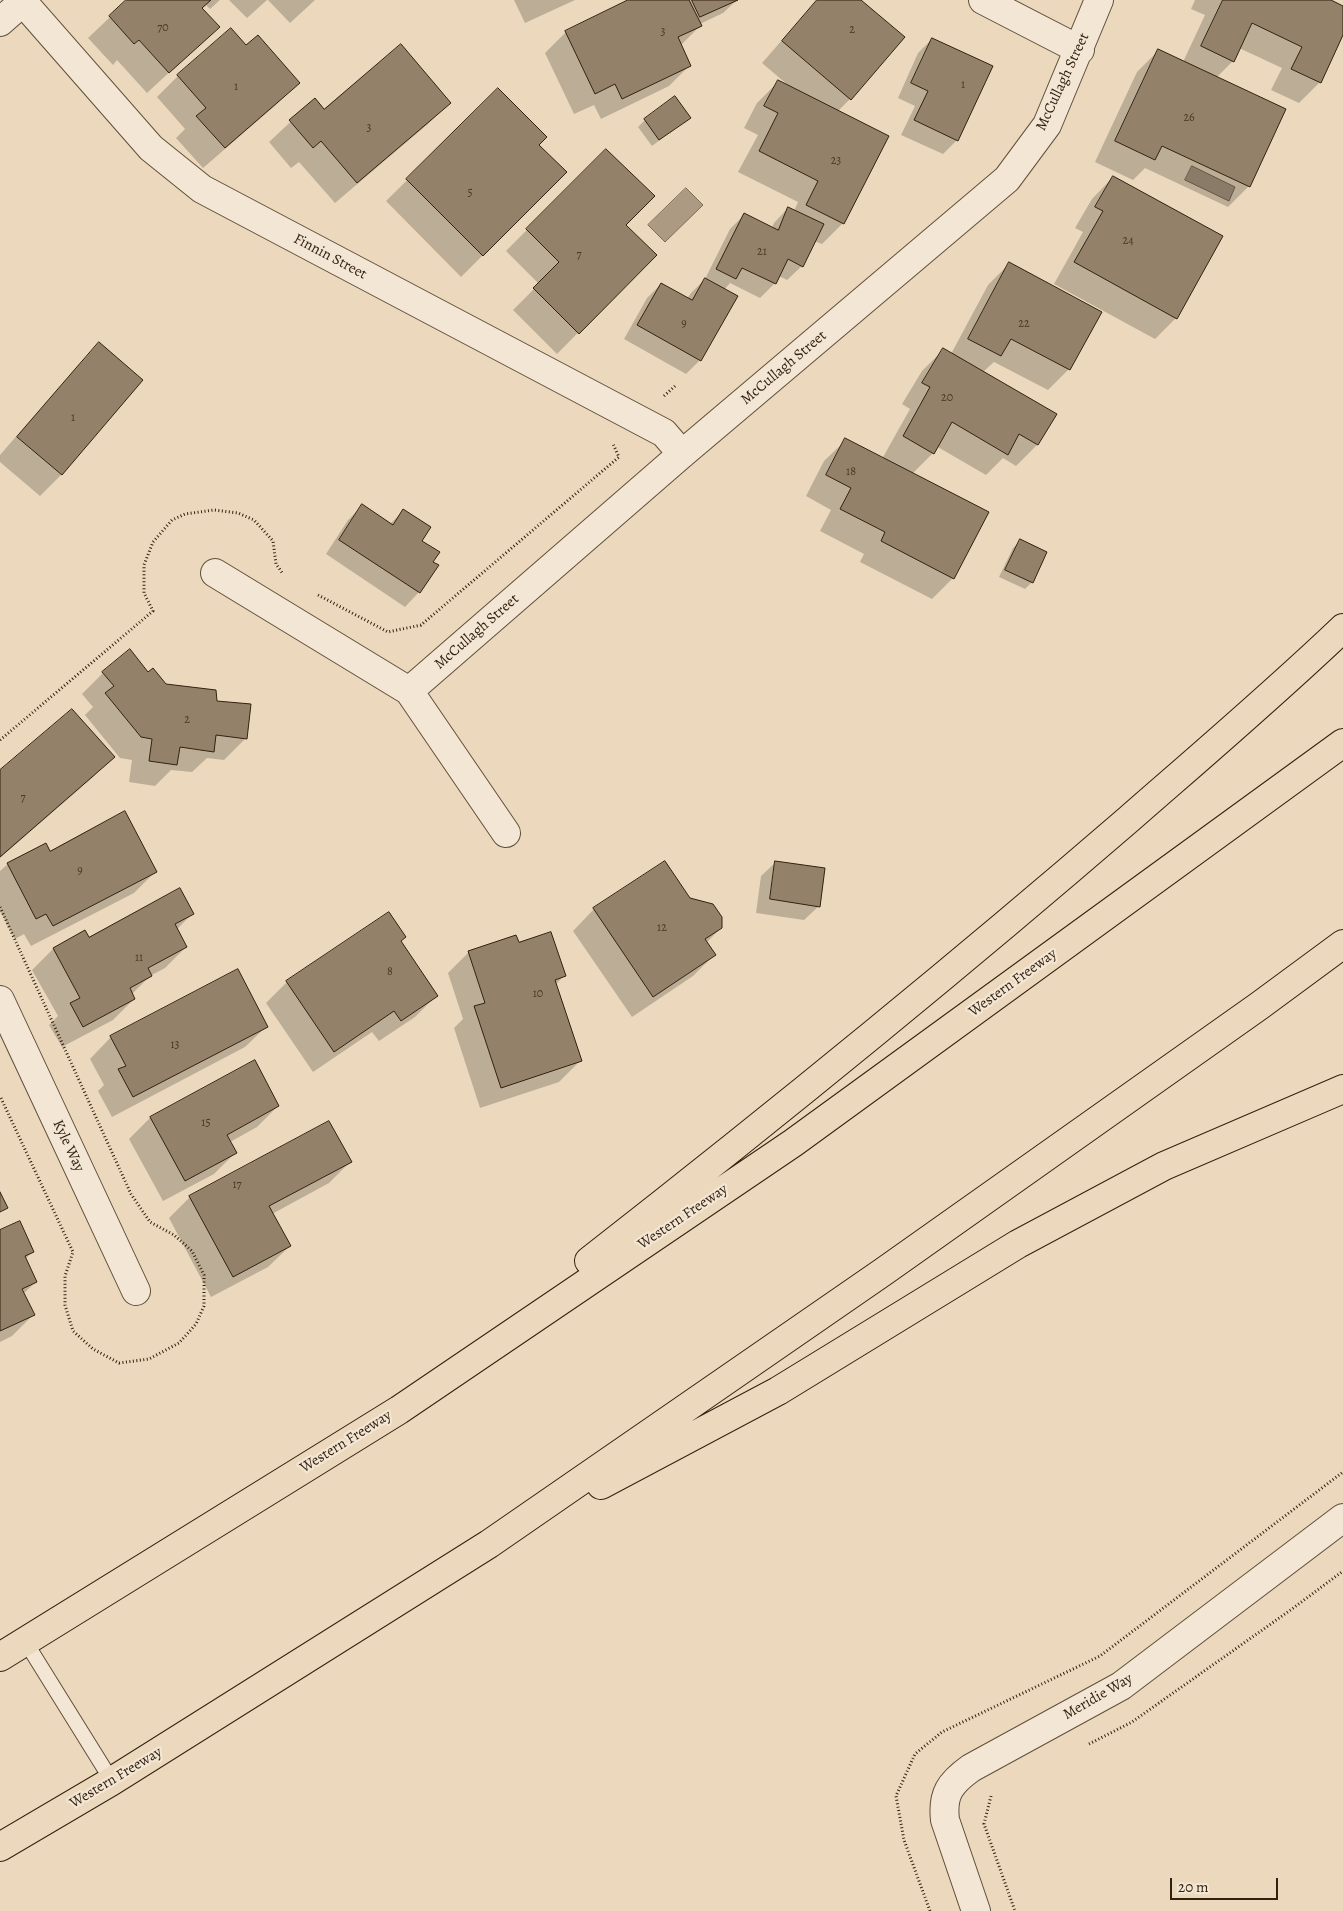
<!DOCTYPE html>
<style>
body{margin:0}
#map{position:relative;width:1343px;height:1911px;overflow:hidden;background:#ecd9bd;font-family:Alegreya,serif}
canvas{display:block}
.scale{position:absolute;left:1170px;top:1878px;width:108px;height:22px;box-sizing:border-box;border:2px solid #322110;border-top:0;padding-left:6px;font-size:15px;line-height:18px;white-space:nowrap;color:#322110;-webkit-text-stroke:4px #f3e6d4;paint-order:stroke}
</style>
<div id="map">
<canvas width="1343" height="1911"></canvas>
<div class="scale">20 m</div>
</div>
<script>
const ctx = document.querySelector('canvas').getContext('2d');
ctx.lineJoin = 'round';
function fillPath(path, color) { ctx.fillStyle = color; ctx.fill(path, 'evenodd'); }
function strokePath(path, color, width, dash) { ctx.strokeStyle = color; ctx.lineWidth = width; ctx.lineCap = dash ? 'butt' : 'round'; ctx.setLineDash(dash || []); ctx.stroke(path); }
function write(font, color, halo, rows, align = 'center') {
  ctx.font = font + ' Alegreya,serif'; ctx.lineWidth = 4.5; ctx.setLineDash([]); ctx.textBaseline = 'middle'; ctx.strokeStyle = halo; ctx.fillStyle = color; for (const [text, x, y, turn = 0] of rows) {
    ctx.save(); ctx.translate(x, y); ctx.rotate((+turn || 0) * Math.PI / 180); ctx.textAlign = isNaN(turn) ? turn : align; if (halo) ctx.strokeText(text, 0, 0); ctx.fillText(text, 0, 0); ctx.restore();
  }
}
const water = new Path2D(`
 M 1192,166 L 1235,187 L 1229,201 L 1185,180 Z
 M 686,188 L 703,205 L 665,242 L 648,225 Z`);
fillPath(water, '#ad9a82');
strokePath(water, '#7c6a54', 1);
fillPath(new Path2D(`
 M 128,0 L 220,0 L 210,9 L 206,5 L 202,9 L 218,27 L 147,93 L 117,60 L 113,65 L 88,38 Z
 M 229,0 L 267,0 L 247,18 Z
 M 268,0 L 315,0 L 290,23 Z
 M 514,0 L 575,0 L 525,23 Z
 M 631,0 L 737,0 L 723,13 L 700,24 L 700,26 L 680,46 L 690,65 L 669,86 L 601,119 L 594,105 L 574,114 L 545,53 L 566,32 Z
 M 817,0 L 860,0 L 850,99 L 838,111 L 843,223 L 822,244 L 814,241 L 802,266 L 787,280 L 779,276 L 774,284 L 760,298 L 730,283 L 724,290 L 700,360 L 686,374 L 624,339 L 647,298 L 661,284 L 687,299 L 691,293 L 705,279 L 730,229 L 744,215 L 772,228 L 774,223 L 788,208 L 794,211 L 798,202 L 738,172 L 758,135 L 744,128 L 757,103 L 778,82 L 789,86 L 762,63 Z
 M 1195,0 L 1328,0 L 1343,7 L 1343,33 L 1320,82 L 1299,103 L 1271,90 L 1282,68 L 1239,48 L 1233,61 L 1216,78 L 1249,186 L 1228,207 L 1145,168 L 1133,180 L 1095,162 L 1137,72 L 1158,51 L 1183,62 L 1205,15 L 1191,9 Z
 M 932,39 L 957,140 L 943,154 L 901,135 L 915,106 L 898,98 L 918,53 Z
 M 246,47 L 298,83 L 277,104 L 203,168 L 176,138 L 185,129 L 157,97 L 178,76 Z
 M 498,90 L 538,145 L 566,172 L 461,277 L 386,201 Z
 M 315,99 L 324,111 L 449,103 L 428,124 L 335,203 L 299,162 L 291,168 L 269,142 Z
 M 689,118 L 652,146 L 638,127 L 645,120 Z
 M 606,150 L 625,226 L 655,255 L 557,354 L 513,310 L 539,284 L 506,251 Z
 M 1113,177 L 1176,318 L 1155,339 L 1054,284 L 1083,232 L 1075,228 L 1092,199 Z
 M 1009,264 L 1069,369 L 1048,390 L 994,362 L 983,372 L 1037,445 L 1016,466 L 1003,458 L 986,475 L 936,446 L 933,453 L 912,474 L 953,578 L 932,599 L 860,562 L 864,554 L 820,531 L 831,510 L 806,496 L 824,461 L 846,440 L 882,459 L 910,409 L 902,404 L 922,371 L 943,350 L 951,354 L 988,285 Z
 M 99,344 L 141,380 L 61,475 L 40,496 L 0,462 L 0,455 L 78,365 Z
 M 362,506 L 390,524 L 403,511 L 431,562 L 437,565 L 419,592 L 405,607 L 326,554 L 348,520 Z
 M 1020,541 L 1032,582 L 1025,589 L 999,577 L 1013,548 Z
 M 103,673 L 148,674 L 165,685 L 216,702 L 245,739 L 224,760 L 207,758 L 192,772 L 171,770 L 155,786 L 129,782 L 132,760 L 120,758 L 85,715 L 93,707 L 82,694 Z
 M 113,757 L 92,778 L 0,858 L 0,772 Z
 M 50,852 L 155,872 L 134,893 L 31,946 L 24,934 L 15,939 L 0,911 L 0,871 L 8,864 Z
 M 776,862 L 819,906 L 804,920 L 756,913 L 761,876 Z
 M 689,899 L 721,928 L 706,943 L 714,955 L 693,976 L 632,1017 L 573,931 L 594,909 Z
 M 192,914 L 176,930 L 186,947 L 165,968 L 150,976 L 132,994 L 134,999 L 113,1020 L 62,1047 L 49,1025 L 58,1016 L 32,970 L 53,949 Z
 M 399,942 L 436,996 L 415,1017 L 379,1041 L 372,1032 L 313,1072 L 266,1003 L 287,982 Z
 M 518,944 L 564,976 L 555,985 L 580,1061 L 559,1082 L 480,1108 L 454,1028 L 463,1019 L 448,973 L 469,952 Z
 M 267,1026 L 245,1047 L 112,1117 L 98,1091 L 104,1085 L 90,1059 L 111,1037 Z
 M 254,1062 L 278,1106 L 257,1127 L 230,1142 L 235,1153 L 214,1174 L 163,1201 L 129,1139 L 150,1118 Z
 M 350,1162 L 329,1183 L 272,1214 L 290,1246 L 268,1267 L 211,1297 L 169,1218 L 190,1197 Z
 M 0,1231 L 33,1252 L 25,1259 L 36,1282 L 23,1294 L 33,1315 L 12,1336 L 0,1342 Z`), '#0003');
const building = new Path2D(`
 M 126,0 L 211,0 L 202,8 L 220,27 L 169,73 L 139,40 L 134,44 L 109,16 Z
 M 628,0 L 689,0 L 702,26 L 678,37 L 691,66 L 622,99 L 615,84 L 595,94 L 565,31 Z
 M 692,0 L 738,0 L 700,17 Z
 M 817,0 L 861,0 L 905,37 L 851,100 L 782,41 Z
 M 1223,0 L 1331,0 L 1343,6 L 1343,35 L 1321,83 L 1291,69 L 1302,47 L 1252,23 L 1234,62 L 1201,46 Z
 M 231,28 L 246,45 L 258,35 L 300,83 L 225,148 L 196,116 L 206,108 L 177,75 Z
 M 932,38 L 993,66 L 958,141 L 914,120 L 928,91 L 911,83 Z
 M 401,44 L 451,103 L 357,183 L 321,141 L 313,148 L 289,120 L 315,98 L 324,109 Z
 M 1158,49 L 1286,109 L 1250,187 L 1162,146 L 1155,160 L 1115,141 Z
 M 778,80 L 889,136 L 844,224 L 806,205 L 818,181 L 759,151 L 778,113 L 764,106 Z
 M 498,88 L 547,137 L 539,145 L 567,172 L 483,256 L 406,179 Z
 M 675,96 L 691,118 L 659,140 L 644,119 Z
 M 606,149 L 655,196 L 626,225 L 657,255 L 579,334 L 533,288 L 559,262 L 526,229 Z
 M 1113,176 L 1223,236 L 1177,319 L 1074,262 L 1103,211 L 1095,207 Z
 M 788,207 L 824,224 L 803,267 L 788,259 L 776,284 L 742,268 L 736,279 L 716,269 L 744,213 L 778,230 Z
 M 1009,262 L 1102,312 L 1070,370 L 1011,339 L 1001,356 L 968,339 Z
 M 705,278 L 738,296 L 701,361 L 637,325 L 661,283 L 692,300 Z
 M 99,342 L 143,380 L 62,475 L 17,437 Z
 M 943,348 L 1057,414 L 1038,445 L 1019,434 L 1008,455 L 952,422 L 934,454 L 903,436 L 930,387 L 922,383 Z
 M 845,438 L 989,512 L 954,579 L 881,541 L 885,532 L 840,509 L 851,488 L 826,475 Z
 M 362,504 L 393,525 L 403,509 L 431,527 L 422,541 L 440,552 L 433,562 L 439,565 L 420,593 L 339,540 Z
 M 1020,539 L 1047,552 L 1033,583 L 1005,570 Z
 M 130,649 L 148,672 L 153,668 L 166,684 L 216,690 L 217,701 L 251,704 L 247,739 L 216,735 L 214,752 L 180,747 L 177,765 L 149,761 L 152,739 L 141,737 L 105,693 L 114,686 L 102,672 Z
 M 72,709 L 115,757 L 0,857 L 0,770 Z
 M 125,811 L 157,872 L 53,926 L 46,914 L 36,919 L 7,863 L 46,843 L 50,851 Z
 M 665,861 L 690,898 L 713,904 L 722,917 L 722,928 L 705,939 L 716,955 L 653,997 L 593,908 Z
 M 775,861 L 825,868 L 820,907 L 770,899 Z
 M 180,888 L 194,914 L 175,924 L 187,947 L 148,968 L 152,976 L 130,988 L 135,999 L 83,1027 L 70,1003 L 80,998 L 53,948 L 85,930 L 89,937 Z
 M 389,912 L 406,937 L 401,941 L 438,996 L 401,1021 L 394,1011 L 334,1052 L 286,981 Z
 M 551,932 L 566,976 L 555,980 L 582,1061 L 501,1088 L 474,1006 L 485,1003 L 468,951 L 516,935 L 519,942 Z
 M 238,969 L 268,1027 L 133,1097 L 118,1069 L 126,1066 L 110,1036 Z
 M 255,1060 L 279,1106 L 227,1135 L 237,1153 L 185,1181 L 150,1117 Z
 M 329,1121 L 352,1162 L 269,1206 L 291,1246 L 233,1277 L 189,1196 Z
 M 0,1192 L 8,1208 L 0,1212 Z
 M 20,1221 L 34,1252 L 25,1256 L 37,1282 L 22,1289 L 35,1315 L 0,1331 L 0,1230 Z`);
fillPath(building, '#93816a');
strokePath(building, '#322110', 1);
const lane = new Path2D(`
 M 25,1641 L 112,1781`);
const street = new Path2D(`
 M 983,0 L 1080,50
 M 23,2 L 151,148 L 202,189 L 664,433 L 682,454
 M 0,22 L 25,0
 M 215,573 L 409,691 L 506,833
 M 409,691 L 682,454 L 1007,179 L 1047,125 L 1099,0
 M 0,1000 L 136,1291
 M 976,1911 L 945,1820 C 942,1794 950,1783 971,1768 L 1121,1686 L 1343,1518`);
const highway = new Path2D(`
 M 589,1261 C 772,1118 953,971 1129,819 C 1201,756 1274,694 1343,628
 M 601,1485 L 778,1391 L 1018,1244 L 1164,1166 L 1343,1089
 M 0,1657 L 399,1410 L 793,1143 L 1343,743
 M 0,1847 L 112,1781 L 489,1544 L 883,1272 L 1259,1006 L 1343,944`);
strokePath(lane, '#604f3b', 16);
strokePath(street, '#604f3b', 30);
strokePath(highway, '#322110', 30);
strokePath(new Path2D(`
 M 664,396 L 675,386
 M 318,595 L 388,632 L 421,625 L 619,457 L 613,444
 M 0,740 L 153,611 L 144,593 L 144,565 L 153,542 L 172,520 L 185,514 L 214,510 L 238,513 L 254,520 L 273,541 L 276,564 L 283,574
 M 0,907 L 131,1194 L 150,1222 L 174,1235 L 192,1251 L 204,1275 L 204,1306 L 196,1324 L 179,1343 L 149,1359 L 119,1363 L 93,1349 L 73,1331 L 65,1305 L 65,1276 L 73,1252 L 0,1096
 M 1089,1744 L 1132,1722 L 1292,1609 L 1343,1571
 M 991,1796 L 984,1824 L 1015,1911
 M 930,1911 L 904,1840 L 896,1796 L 915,1754 L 942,1732 L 1100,1656 L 1343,1472`), '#322110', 3, [1, 2.5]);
strokePath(lane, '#f3e6d4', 14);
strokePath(street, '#f3e6d4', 28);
strokePath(highway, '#ecd9bd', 28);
write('12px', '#4a3926', null, [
 ["70",163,28],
 ["2",852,30],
 ["3",663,32],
 ["1",963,85],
 ["1",236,87],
 ["26",1189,118],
 ["3",369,128],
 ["23",836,161],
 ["5",470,193],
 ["24",1128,241],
 ["21",762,252],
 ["7",579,255],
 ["9",684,324],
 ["22",1024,324],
 ["20",947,398],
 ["1",73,418],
 ["18",851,472],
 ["2",187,720],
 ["7",23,798],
 ["9",80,871],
 ["12",662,928],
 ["11",139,958],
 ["8",390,972],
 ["10",538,994],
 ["13",175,1045],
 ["15",206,1123],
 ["17",237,1185]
]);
write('15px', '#322110', '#f3e6d4', [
 ["McCullagh Street",1063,82,-65],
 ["Finnin Street",330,257,28],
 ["McCullagh Street",784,368,-40],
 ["McCullagh Street",477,632,-41],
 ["Western Freeway",1013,983,-36],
 ["Kyle Way",68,1146,65],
 ["Western Freeway",683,1217,-34],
 ["Western Freeway",346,1442,-32],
 ["Meridie Way",1098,1697,-30],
 ["Western Freeway",116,1778,-31]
]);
</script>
